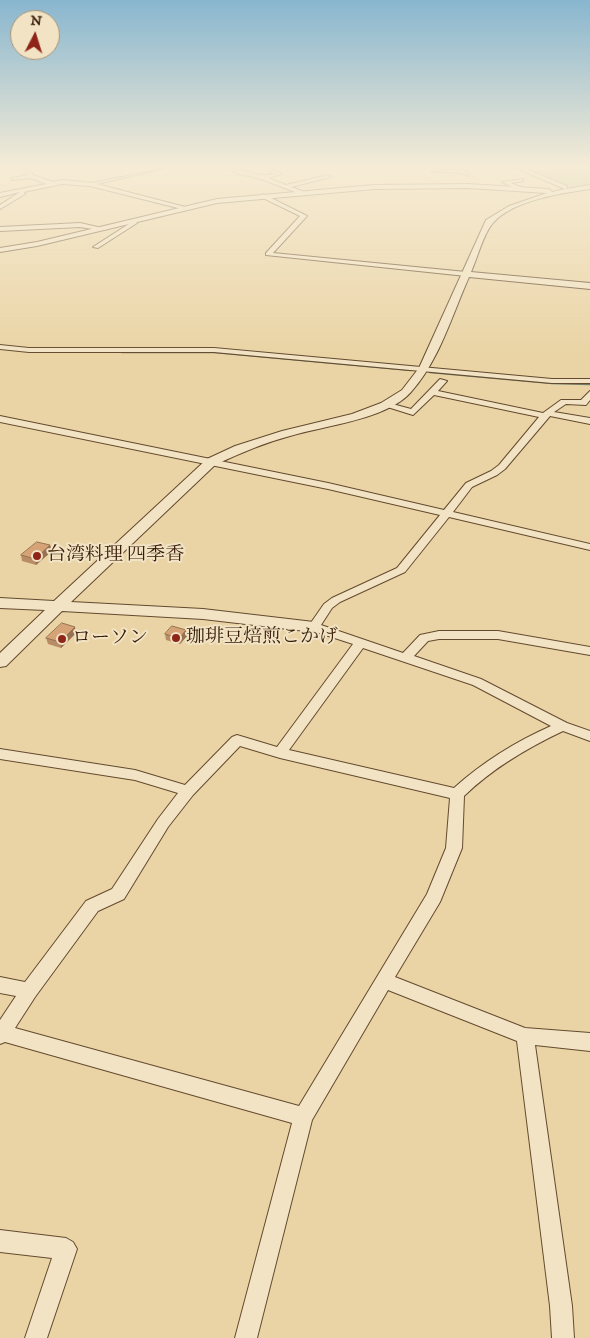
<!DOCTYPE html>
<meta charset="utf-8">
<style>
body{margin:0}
#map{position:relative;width:590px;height:1338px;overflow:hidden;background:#ead4a5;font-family:"IM FELL DW Pica",serif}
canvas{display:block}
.north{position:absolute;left:10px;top:10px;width:50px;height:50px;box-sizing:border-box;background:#f1e3c4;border:1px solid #a79378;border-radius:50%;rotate:5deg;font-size:14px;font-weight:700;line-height:20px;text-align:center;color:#381c07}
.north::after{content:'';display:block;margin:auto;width:18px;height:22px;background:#8f2418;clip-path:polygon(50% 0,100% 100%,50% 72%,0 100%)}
</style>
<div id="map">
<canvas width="590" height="1338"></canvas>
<div class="north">N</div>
</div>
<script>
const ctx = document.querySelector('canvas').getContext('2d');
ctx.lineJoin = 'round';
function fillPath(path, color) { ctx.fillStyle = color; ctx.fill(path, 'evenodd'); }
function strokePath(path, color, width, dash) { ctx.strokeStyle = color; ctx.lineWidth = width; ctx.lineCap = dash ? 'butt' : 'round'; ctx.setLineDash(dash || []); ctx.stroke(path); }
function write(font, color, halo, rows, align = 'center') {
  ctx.font = font + ' "IM FELL DW Pica","Noto Serif JP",serif'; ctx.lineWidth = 4; ctx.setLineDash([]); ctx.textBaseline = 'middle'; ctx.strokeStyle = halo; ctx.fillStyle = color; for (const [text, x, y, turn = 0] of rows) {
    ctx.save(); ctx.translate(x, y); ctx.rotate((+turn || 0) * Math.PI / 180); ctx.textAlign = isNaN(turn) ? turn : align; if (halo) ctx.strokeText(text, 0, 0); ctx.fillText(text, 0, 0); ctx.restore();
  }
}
fillPath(new Path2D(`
 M 528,169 L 590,169 L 590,184 L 572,187 Z`), '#b8bc86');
strokePath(new Path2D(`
 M 122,352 L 214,352 L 411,370
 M 430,372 L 552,383 L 590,384`), '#727a69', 2.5);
const minor = new Path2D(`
 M 24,169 L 28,169 L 33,175 L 53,182 L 62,180 L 92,183 L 162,169 L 97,184 L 189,208 L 186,210 L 90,186 L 62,184 L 24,192 L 25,194 L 0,209 L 0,205 L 20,192 L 0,197 L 0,193 L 46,184 L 31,178 L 12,180 L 12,178 L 28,175 Z
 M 231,169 C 245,168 256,178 274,174 L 268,171 L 271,169 L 282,174 L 268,178 L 286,185 L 328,175 L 331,177 L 291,187 L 305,192 L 303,195 L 261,179 L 236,173 Z
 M 461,169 L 469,174 L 469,176 L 460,173 L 431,172 Z
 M 523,179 L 523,181 L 511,183 L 523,188 L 521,191 L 502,182 Z
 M 263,194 L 307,216 L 273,253 L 466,272 L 469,274 L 466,276 L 266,255 L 266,253 L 300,216 L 261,197 Z
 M 135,220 L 137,223 L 98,248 L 93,247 Z
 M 80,223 L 102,228 L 99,230 L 80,227 L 0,231 L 0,227 Z
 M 0,345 L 29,348 L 214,348 L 552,379 L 590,379 L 590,383 L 552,383 L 214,352 L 29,352 L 0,349 Z
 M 440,379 L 447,381 L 438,391 L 543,413 L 561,400 L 581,400 L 590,391 L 590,400 L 586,405 L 566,404 L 554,412 L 590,418 L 590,424 L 550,416 L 505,469 L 497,475 L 472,487 L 453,512 L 590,544 L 590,550 L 449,517 L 405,572 L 340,602 L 332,608 L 321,625 L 403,653 L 420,635 L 439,631 L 498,631 L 590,647 L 590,655 L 498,639 L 439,639 L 428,641 L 414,656 L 481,679 L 567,723 L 590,731 L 590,741 L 563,731 C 527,748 493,768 464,796 L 462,848 L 440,902 L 395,977 L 525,1028 L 590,1033 L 590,1051 L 535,1045 L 572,1306 L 574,1338 L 552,1338 L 550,1306 L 517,1041 L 388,990 L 312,1120 L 257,1338 L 235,1338 L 292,1123 L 5,1042 L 0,1044 L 0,1020 L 16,996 L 0,993 L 0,977 L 25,982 L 86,901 L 112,889 L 158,819 L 178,793 L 135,780 L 0,759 L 0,749 L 135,770 L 185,785 L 232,737 L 237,735 L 277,747 L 353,644 L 310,630 L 308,627 L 324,604 L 332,598 L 397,568 L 440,515 L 328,489 L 0,422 L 0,416 L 328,483 L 444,510 L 466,483 L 491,471 L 499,465 L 539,417 L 434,395 L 413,415 L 381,405 L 385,402 L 411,409 ZM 363,648 L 473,685 L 551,726 C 515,742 483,762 454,788 L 289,750 ZM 240,746 L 280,758 L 450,798 L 446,848 L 427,894 L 299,1106 L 15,1028 L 35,997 L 98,911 L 124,899 L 168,827 L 193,795 Z
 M 0,1230 L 66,1238 L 73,1242 L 77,1249 L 47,1338 L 25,1338 L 52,1258 L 0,1252 Z`);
const tertiary = new Path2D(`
 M 518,169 L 526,169 L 567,186 L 566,189 L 590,185 L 590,189 C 562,193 513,200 493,223 C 484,232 477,259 471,272 L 590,283 L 590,289 L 469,277 C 452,315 439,361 411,392 C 388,419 323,426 290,436 C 264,443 240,453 215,465 L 71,602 L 203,609 L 314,622 L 319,624 L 322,627 L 319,630 L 314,632 L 203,619 L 62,611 L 6,666 L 0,667 L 0,653 L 45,610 L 0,608 L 0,598 L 54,601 L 207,459 L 235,446 L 282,431 L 352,414 L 381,403 L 402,390 L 419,368 L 486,220 L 509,206 L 547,193 L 468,188 L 375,189 L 217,203 L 37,246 L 0,252 L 0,248 L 37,242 L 217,199 L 375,185 L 468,184 L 549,189 L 552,192 L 565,189 Z`);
strokePath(minor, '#644a2e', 2);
strokePath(tertiary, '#644a2e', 2);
fillPath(minor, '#f1e3c4');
fillPath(tertiary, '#f1e3c4');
fillPath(new Path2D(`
 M 50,545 L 52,551 L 36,565 L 22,561 L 21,555 Z
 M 76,633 L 61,648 L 48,644 L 46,638 Z
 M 165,634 L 187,636 L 180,644 L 166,640 Z`), '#b88c65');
fillPath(new Path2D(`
 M 50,545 L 52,551 L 36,565 L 35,559 Z
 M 75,627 L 76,633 L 61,648 L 60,642 Z
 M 186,630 L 187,636 L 180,644 L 179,638 Z`), '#967253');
const building = new Path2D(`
 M 37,542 L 50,545 L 35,559 L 21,555 Z
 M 62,623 L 75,627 L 60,642 L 46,638 Z
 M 172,626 L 186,630 L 179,638 L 165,634 Z`);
fillPath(building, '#d6a376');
strokePath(building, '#967253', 1);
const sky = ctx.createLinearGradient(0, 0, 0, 356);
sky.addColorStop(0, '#88b6cf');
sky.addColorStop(0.47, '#f6ecd6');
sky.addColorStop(1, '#f6ecd600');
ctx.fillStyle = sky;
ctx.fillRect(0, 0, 590, 356);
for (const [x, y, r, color] of [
 [37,556,5,"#8f2418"],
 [176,638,5,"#8f2418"],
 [62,639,5,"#8f2418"]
]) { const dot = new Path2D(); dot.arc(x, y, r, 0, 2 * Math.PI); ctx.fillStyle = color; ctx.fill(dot); strokePath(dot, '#f1e3c4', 2); }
write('19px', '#381c07', '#f1e3c4', [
 ["台湾料理 四季香",47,556],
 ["珈琲豆焙煎こかげ",186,638],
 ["ローソン",72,639]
], 'left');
</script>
